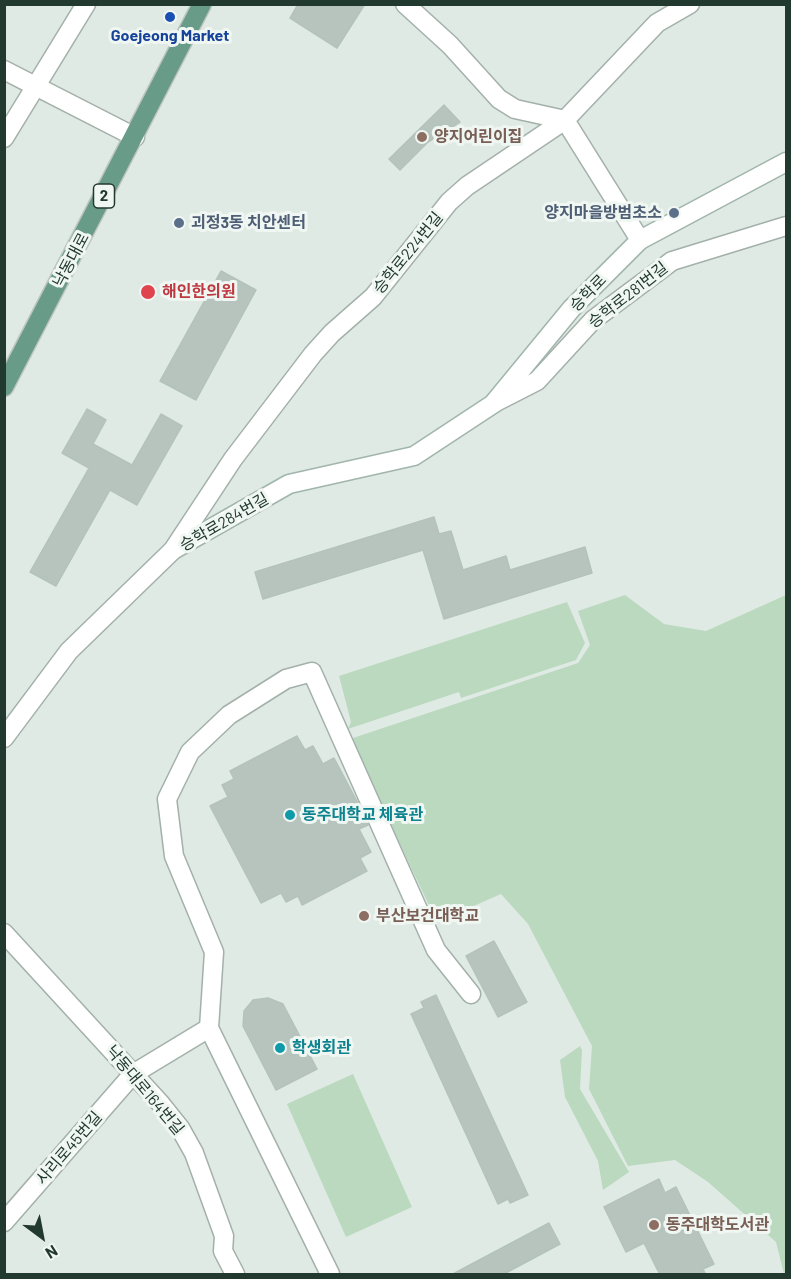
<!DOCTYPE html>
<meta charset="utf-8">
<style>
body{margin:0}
#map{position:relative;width:791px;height:1279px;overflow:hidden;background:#e0eae4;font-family:Barlow,sans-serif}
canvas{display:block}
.frame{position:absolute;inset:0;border:6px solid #223930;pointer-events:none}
.north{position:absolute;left:12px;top:1207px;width:60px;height:60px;-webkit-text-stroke:4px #f0f7f3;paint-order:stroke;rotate:148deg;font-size:16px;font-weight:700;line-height:24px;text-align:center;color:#223930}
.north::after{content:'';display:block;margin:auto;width:21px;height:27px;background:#223930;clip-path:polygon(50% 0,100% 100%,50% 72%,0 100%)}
</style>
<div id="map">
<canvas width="791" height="1279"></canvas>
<div class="frame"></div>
<div class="north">N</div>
</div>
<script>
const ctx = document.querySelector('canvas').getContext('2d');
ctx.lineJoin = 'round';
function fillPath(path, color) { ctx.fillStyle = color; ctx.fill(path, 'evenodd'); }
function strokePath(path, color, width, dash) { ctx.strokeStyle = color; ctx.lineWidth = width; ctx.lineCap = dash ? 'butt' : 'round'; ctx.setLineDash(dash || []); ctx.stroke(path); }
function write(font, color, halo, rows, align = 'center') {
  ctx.font = font + ' Barlow,"Noto Sans KR",sans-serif'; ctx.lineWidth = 6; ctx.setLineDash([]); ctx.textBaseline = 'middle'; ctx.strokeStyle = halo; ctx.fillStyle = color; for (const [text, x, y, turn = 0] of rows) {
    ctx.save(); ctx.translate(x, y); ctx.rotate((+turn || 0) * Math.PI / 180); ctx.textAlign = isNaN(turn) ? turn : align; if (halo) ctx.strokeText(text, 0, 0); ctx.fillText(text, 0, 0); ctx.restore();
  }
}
fillPath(new Path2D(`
 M 625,595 L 664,624 L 706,631 L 786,595 L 786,1274 L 784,1274 L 776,1242 L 708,1182 L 675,1160 L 628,1166 L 589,1089 L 592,1046 L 528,924 L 501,894 L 437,922 L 350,739 L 578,663 L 590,645 L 578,611 Z
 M 567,602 L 585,643 L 576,660 L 461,698 L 459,692 L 348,729 L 351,722 L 339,676 Z
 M 580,1046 L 582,1050 L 580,1089 L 629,1172 L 603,1190 L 598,1161 L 565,1097 L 560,1060 Z
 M 353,1074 L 412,1207 L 346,1237 L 287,1104 Z`), '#bad9bf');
const building = new Path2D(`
 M 298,4 L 365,4 L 337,48 L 290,18 Z
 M 444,105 L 460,122 L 428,142 L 400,170 L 389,159 Z
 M 221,271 L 256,290 L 196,400 L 160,381 Z
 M 87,409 L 106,420 L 93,444 L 132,465 L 161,414 L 182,426 L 137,505 L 110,490 L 56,586 L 30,572 L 89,468 L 62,453 Z
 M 434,517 L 439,534 L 451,531 L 463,570 L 506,556 L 510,570 L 585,547 L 592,573 L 444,619 L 423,550 L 263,599 L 255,572 Z
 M 297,736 L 305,750 L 313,746 L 323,764 L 334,758 L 360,807 L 368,825 L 359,829 L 371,852 L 360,858 L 367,871 L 302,905 L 298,896 L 286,902 L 281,893 L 261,903 L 210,806 L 228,797 L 222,785 L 234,779 L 230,771 Z
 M 494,941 L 527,1002 L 498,1017 L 466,956 Z
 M 436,995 L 528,1195 L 510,1203 L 508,1199 L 498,1204 L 411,1014 L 424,1008 L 421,1002 Z
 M 268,998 L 283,1004 L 317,1069 L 276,1090 L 243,1026 L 244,1011 L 253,1000 Z
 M 659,1179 L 665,1193 L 676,1187 L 714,1264 L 703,1269 L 706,1275 L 660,1275 L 644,1243 L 626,1252 L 604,1207 Z
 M 549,1223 L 560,1244 L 502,1275 L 451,1275 Z`);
fillPath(building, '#b6c4bd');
strokePath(building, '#b3c3ba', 1.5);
const street = new Path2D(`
 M 405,4 L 450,45 L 499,99 L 515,109 L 565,120 L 640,240
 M 4,70 L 135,137
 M 4,138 L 86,4
 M 494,403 L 537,381 L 593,320 L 672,261 L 786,226
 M 4,738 L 69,651 L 173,550 L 233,459 L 313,354 L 332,333 L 373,297 L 449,202 L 467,186 L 565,120 L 657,23 L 690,4
 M 4,933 L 160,1103 L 180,1128 L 194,1153 L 224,1236 L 223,1251 L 235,1274
 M 4,1222 L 133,1074 L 209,1028
 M 330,1274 L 209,1028 L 214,952 L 174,856 L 167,799 L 190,752 L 229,715 L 286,679 L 312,672 L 436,950 L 471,994`);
const secondary = new Path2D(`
 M 173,550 L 289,484 L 414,456 L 493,404 L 572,308 L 640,240 L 786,162`);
const primary = new Path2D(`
 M 4,387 L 202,4`);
strokePath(street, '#a3b1aa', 21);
strokePath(secondary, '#a0b5ab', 21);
strokePath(primary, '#bdc4c1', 21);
strokePath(street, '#fff', 18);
strokePath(secondary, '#fff', 18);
strokePath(primary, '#689c89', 18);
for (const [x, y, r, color] of [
 [170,17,6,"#1a4fb4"],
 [422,137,6,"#8d6e63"],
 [674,213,6,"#5c6f8a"],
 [179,223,6,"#5c6f8a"],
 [148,292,8,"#e0444e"],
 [290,815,6,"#0f9aa8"],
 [364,916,6,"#8d6e63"],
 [280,1048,6,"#0f9aa8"],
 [654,1225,6,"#8d6e63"]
]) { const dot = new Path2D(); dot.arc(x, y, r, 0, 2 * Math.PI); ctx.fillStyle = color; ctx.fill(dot); strokePath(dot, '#f0f7f3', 2); }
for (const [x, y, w] of [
 [104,196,21]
]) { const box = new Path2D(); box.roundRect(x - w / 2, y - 12, w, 24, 4.5); ctx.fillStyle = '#f0f7f3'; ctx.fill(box); strokePath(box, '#223930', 1.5); }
write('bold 15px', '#223930', null, [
 ["2",104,196]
]);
write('bold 16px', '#164399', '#f0f7f3', [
 ["Goejeong Market",170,36]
]);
write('bold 16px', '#785e54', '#f0f7f3', [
 ["양지어린이집",434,137],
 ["부산보건대학교",376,916],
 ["동주대학도서관",666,1225]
], 'left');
write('bold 16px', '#4e5e75', '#f0f7f3', [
 ["양지마을방범초소",662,213],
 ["괴정3동 치안센터",191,223,"left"]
], 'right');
write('16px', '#223930', '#f0f7f3', [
 ["승학로224번길",408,253,-51],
 ["낙동대로",71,260,-62],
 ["승학로",588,293,-46],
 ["승학로281번길",628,295,-38],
 ["승학로284번길",224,522,-30],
 ["낙동대로164번길",145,1090,50],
 ["사리로45번길",69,1148,-49]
]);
write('bold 16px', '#be3a42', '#f0f7f3', [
 ["해인한의원",162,292]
], 'left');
write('bold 16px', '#0d838f', '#f0f7f3', [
 ["동주대학교 체육관",302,815],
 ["학생회관",292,1048]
], 'left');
</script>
